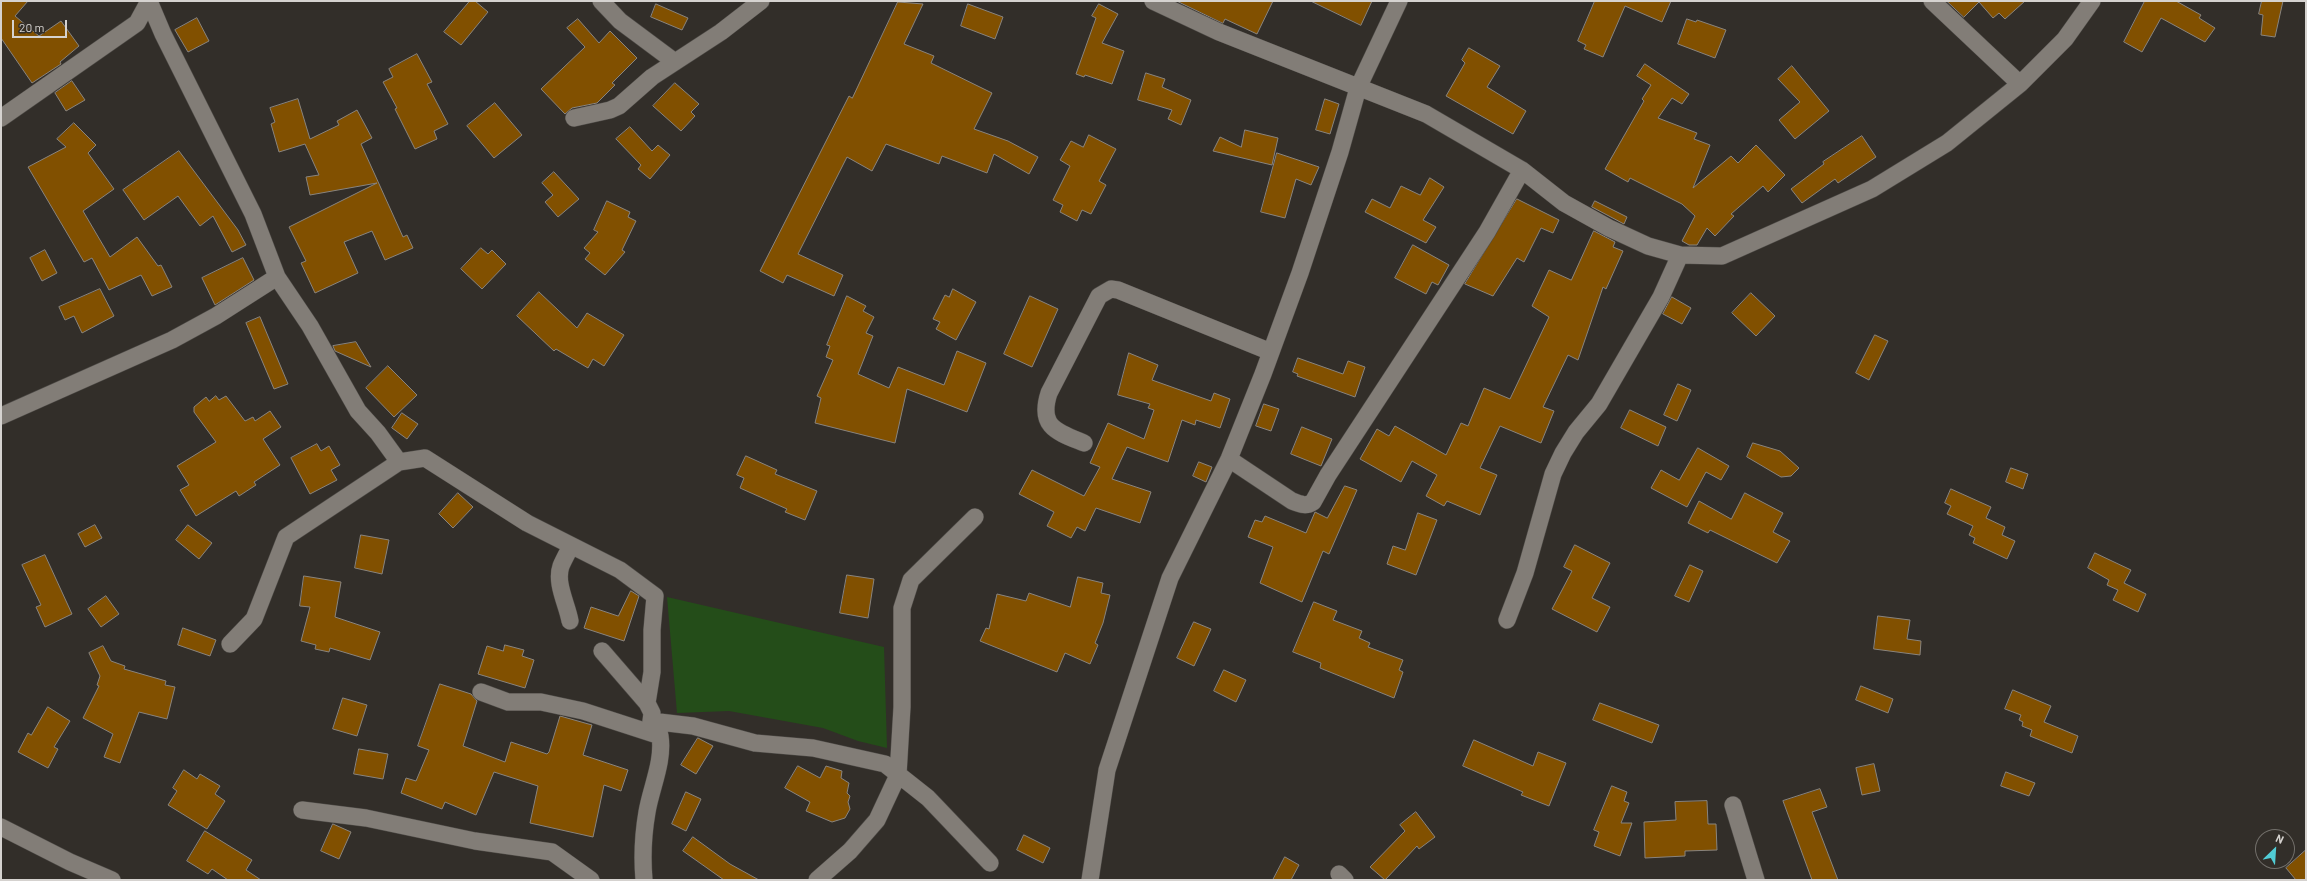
<!DOCTYPE html>
<style>
body{margin:0}
#map{position:relative;width:2307px;height:881px;overflow:hidden;background:#322e29;font-family:Barlow,sans-serif}
canvas{display:block}
.frame{position:absolute;inset:0;border:2px solid #d5d2cf;pointer-events:none}
.north{position:absolute;left:2255px;top:829px;width:40px;height:40px;box-sizing:border-box;background:#322e29;border:1px solid #73706b;border-radius:50%;rotate:25deg;font-size:11px;font-weight:700;line-height:16px;text-align:center;color:#d5d2cf}
.north::after{content:'';display:block;margin:auto;width:14px;height:18px;background:#51ccd5;clip-path:polygon(50% 0,100% 100%,50% 72%,0 100%)}
.scale{position:absolute;left:12px;top:20px;width:55px;height:18px;box-sizing:border-box;border:2px solid #d5d2cf;border-top:0;padding-left:5px;font-size:12px;line-height:14px;white-space:nowrap;color:#d5d2cf;-webkit-text-stroke:3px #322e29;paint-order:stroke}
</style>
<div id="map">
<canvas width="2307" height="881"></canvas>
<div class="frame"></div>
<div class="north">N</div>
<div class="scale">20 m</div>
</div>
<script>
const ctx = document.querySelector('canvas').getContext('2d');
ctx.lineJoin = 'round';
function fillPath(path, color) { ctx.fillStyle = color; ctx.fill(path, 'evenodd'); }
function strokePath(path, color, width, dash) { ctx.strokeStyle = color; ctx.lineWidth = width; ctx.lineCap = dash ? 'butt' : 'round'; ctx.setLineDash(dash || []); ctx.stroke(path); }
fillPath(new Path2D(`
 M 667,597 L 884,647 L 887,748 L 858,741 L 823,728 L 729,711 L 677,713 Z`), '#244d19');
const building = new Path2D(`
 M 1,1 L 28,1 L 15,16 L 39,36 L 61,21 L 79,46 L 60,62 L 61,64 L 32,83 L 1,38 Z
 M 470,1 L 475,1 L 488,12 L 461,45 L 444,32 Z
 M 1177,1 L 1273,1 L 1257,34 L 1225,19 L 1223,23 Z
 M 1311,1 L 1372,1 L 1361,25 Z
 M 1595,1 L 1671,1 L 1662,22 L 1625,6 L 1603,57 L 1584,49 L 1586,45 L 1578,41 Z
 M 1947,1 L 2025,1 L 2005,19 L 1999,13 L 1993,18 L 1979,2 L 1964,17 Z
 M 2145,1 L 2176,1 L 2201,15 L 2199,18 L 2215,28 L 2205,42 L 2161,18 L 2142,52 L 2124,42 Z
 M 2262,1 L 2283,1 L 2275,37 L 2261,35 L 2263,15 L 2259,14 Z
 M 898,2 L 923,4 L 904,44 L 934,56 L 931,63 L 992,93 L 974,129 L 1008,141 L 1038,157 L 1029,174 L 994,154 L 987,173 L 942,156 L 939,164 L 886,144 L 872,171 L 847,157 L 798,254 L 843,275 L 834,296 L 787,275 L 783,283 L 760,271 L 849,96 L 852,98 Z
 M 656,4 L 688,18 L 682,30 L 651,17 Z
 M 968,4 L 1003,17 L 995,39 L 961,26 Z
 M 1099,4 L 1118,14 L 1102,43 L 1124,51 L 1112,84 L 1085,75 L 1084,77 L 1076,74 L 1096,18 L 1092,16 Z
 M 197,18 L 209,41 L 188,52 L 175,30 Z
 M 578,19 L 599,43 L 610,31 L 637,58 L 612,83 L 615,85 L 597,103 L 572,108 L 565,114 L 541,89 L 585,47 L 567,28 Z
 M 1687,19 L 1696,22 L 1697,20 L 1726,30 L 1715,58 L 1678,44 Z
 M 1469,48 L 1500,66 L 1487,87 L 1526,111 L 1513,134 L 1446,96 L 1465,63 L 1462,60 Z
 M 417,54 L 432,82 L 427,84 L 448,124 L 434,131 L 437,139 L 415,149 L 395,109 L 397,108 L 383,82 L 393,77 L 389,69 Z
 M 1645,64 L 1689,94 L 1682,104 L 1672,98 L 1658,118 L 1697,133 L 1694,139 L 1710,145 L 1693,188 L 1731,156 L 1738,163 L 1756,145 L 1785,175 L 1768,192 L 1763,186 L 1731,214 L 1734,216 L 1715,236 L 1707,228 L 1697,245 L 1689,245 L 1682,241 L 1695,216 L 1682,204 L 1630,178 L 1628,182 L 1605,169 L 1644,101 L 1642,99 L 1651,85 L 1637,76 Z
 M 1792,66 L 1829,111 L 1795,139 L 1779,120 L 1800,102 L 1778,79 Z
 M 1146,73 L 1165,79 L 1162,87 L 1191,100 L 1181,125 L 1168,119 L 1172,110 L 1138,100 Z
 M 72,81 L 85,100 L 66,111 L 55,93 Z
 M 675,83 L 699,104 L 691,112 L 695,116 L 681,131 L 653,106 Z
 M 298,99 L 310,139 L 339,125 L 337,121 L 357,110 L 372,138 L 361,144 L 403,237 L 407,235 L 413,248 L 385,260 L 372,231 L 344,242 L 358,273 L 315,293 L 301,263 L 306,261 L 289,227 L 377,183 L 310,195 L 306,177 L 319,175 L 305,144 L 279,152 L 271,124 L 275,122 L 270,108 Z
 M 1325,99 L 1339,104 L 1330,134 L 1316,130 Z
 M 495,103 L 522,135 L 494,158 L 467,126 Z
 M 74,123 L 96,145 L 88,153 L 114,189 L 83,211 L 110,257 L 137,237 L 158,266 L 161,265 L 172,287 L 152,296 L 141,275 L 109,290 L 92,258 L 84,262 L 28,167 L 66,147 L 57,139 Z
 M 630,127 L 652,151 L 658,145 L 670,155 L 650,179 L 638,169 L 641,165 L 616,139 Z
 M 1245,130 L 1278,138 L 1272,165 L 1213,151 L 1220,137 L 1241,147 Z
 M 1089,135 L 1116,149 L 1099,181 L 1106,185 L 1091,214 L 1082,210 L 1077,221 L 1060,212 L 1063,205 L 1053,200 L 1070,166 L 1060,160 L 1071,141 L 1083,147 Z
 M 1862,136 L 1876,157 L 1838,183 L 1835,179 L 1802,203 L 1791,189 L 1824,164 L 1823,162 Z
 M 179,151 L 238,230 L 246,245 L 232,252 L 213,216 L 200,226 L 178,196 L 144,220 L 123,190 Z
 M 1277,153 L 1319,167 L 1311,185 L 1296,179 L 1285,218 L 1261,212 Z
 M 554,172 L 579,199 L 558,217 L 545,202 L 553,195 L 542,183 Z
 M 1430,178 L 1444,187 L 1423,220 L 1436,227 L 1426,243 L 1365,212 L 1372,199 L 1390,208 L 1401,186 L 1420,195 Z
 M 1517,199 L 1559,220 L 1553,233 L 1541,228 L 1524,262 L 1517,258 L 1493,296 L 1465,284 Z
 M 607,201 L 630,212 L 628,217 L 636,221 L 622,250 L 625,252 L 605,275 L 585,259 L 590,253 L 584,248 L 598,232 L 594,230 Z
 M 1595,201 L 1627,217 L 1624,224 L 1592,207 Z
 M 1594,231 L 1615,242 L 1613,247 L 1623,251 L 1606,289 L 1603,287 L 1578,360 L 1568,355 L 1543,407 L 1554,411 L 1541,443 L 1500,426 L 1480,468 L 1497,475 L 1480,515 L 1447,501 L 1444,506 L 1426,496 L 1437,475 L 1412,461 L 1401,482 L 1360,459 L 1377,429 L 1389,436 L 1395,426 L 1446,455 L 1461,423 L 1468,426 L 1484,388 L 1510,399 L 1549,317 L 1532,306 L 1549,270 L 1571,280 Z
 M 1413,245 L 1449,265 L 1438,285 L 1432,282 L 1426,294 L 1395,278 Z
 M 481,248 L 488,254 L 492,250 L 506,264 L 482,289 L 461,269 Z
 M 45,250 L 57,273 L 42,281 L 30,258 Z
 M 243,258 L 254,280 L 215,305 L 202,278 Z
 M 100,289 L 114,316 L 82,333 L 74,316 L 65,320 L 59,307 Z
 M 953,289 L 976,302 L 956,340 L 936,329 L 940,322 L 933,319 L 945,295 L 949,297 Z
 M 539,292 L 577,328 L 587,313 L 624,335 L 604,366 L 593,359 L 588,368 L 556,349 L 554,351 L 517,316 Z
 M 1751,293 L 1775,316 L 1756,336 L 1732,313 Z
 M 847,296 L 866,306 L 863,311 L 874,317 L 866,333 L 873,336 L 858,374 L 889,388 L 898,367 L 944,385 L 957,351 L 986,363 L 967,412 L 907,389 L 895,443 L 815,423 L 821,398 L 817,396 L 833,360 L 826,357 L 830,346 L 827,345 Z
 M 1030,296 L 1058,309 L 1032,367 L 1004,354 Z
 M 1672,297 L 1691,308 L 1682,324 L 1663,314 Z
 M 260,317 L 288,384 L 274,389 L 246,323 Z
 M 1875,335 L 1888,341 L 1869,380 L 1856,373 Z
 M 356,342 L 371,367 L 335,351 L 333,346 Z
 M 1129,353 L 1158,365 L 1152,380 L 1211,401 L 1214,393 L 1230,399 L 1220,428 L 1196,420 L 1195,425 L 1182,420 L 1168,462 L 1127,447 L 1112,479 L 1151,492 L 1140,523 L 1096,508 L 1085,531 L 1077,527 L 1071,538 L 1047,526 L 1054,512 L 1019,494 L 1032,470 L 1084,496 L 1100,467 L 1090,463 L 1108,423 L 1144,439 L 1154,410 L 1148,408 L 1150,404 L 1118,395 Z
 M 1298,358 L 1343,374 L 1348,361 L 1365,367 L 1355,397 L 1297,376 L 1298,374 L 1293,372 Z
 M 388,366 L 417,395 L 394,417 L 366,388 Z
 M 1678,384 L 1691,390 L 1677,421 L 1664,415 Z
 M 216,396 L 219,400 L 226,396 L 245,421 L 253,417 L 255,421 L 270,411 L 281,427 L 263,439 L 280,465 L 254,482 L 256,485 L 239,496 L 236,491 L 196,516 L 180,490 L 189,485 L 177,466 L 216,442 L 194,412 L 194,407 L 206,397 L 209,401 Z
 M 1264,404 L 1279,409 L 1271,431 L 1256,426 Z
 M 1630,410 L 1666,427 L 1658,446 L 1621,428 Z
 M 402,413 L 418,424 L 407,439 L 392,428 Z
 M 1302,427 L 1332,439 L 1321,466 L 1291,454 Z
 M 1753,443 L 1780,451 L 1799,468 L 1791,476 L 1781,477 L 1747,457 Z
 M 317,444 L 321,451 L 329,446 L 340,465 L 331,470 L 337,480 L 310,494 L 291,458 Z
 M 1698,448 L 1729,466 L 1721,480 L 1706,472 L 1687,507 L 1651,488 L 1661,470 L 1679,480 Z
 M 746,456 L 777,470 L 775,474 L 817,491 L 805,520 L 785,512 L 787,509 L 740,488 L 744,478 L 737,475 Z
 M 1199,462 L 1212,467 L 1206,482 L 1193,476 Z
 M 2011,468 L 2028,474 L 2023,489 L 2006,482 Z
 M 1345,486 L 1357,490 L 1329,554 L 1323,551 L 1302,602 L 1260,583 L 1273,547 L 1248,537 L 1255,520 L 1262,522 L 1265,516 L 1306,533 L 1315,512 L 1327,518 Z
 M 1951,489 L 1991,507 L 1986,518 L 2005,527 L 2002,535 L 2015,541 L 2007,559 L 1973,543 L 1975,538 L 1969,535 L 1973,526 L 1947,514 L 1951,506 L 1945,503 Z
 M 458,493 L 473,507 L 453,528 L 439,514 Z
 M 1745,493 L 1783,513 L 1773,532 L 1790,541 L 1777,563 L 1710,530 L 1708,533 L 1688,523 L 1699,501 L 1731,519 Z
 M 1418,513 L 1437,520 L 1416,575 L 1387,564 L 1393,546 L 1405,550 Z
 M 95,525 L 102,538 L 85,547 L 78,534 Z
 M 188,525 L 212,543 L 199,559 L 176,540 Z
 M 361,535 L 389,540 L 382,574 L 355,568 Z
 M 1575,545 L 1610,563 L 1592,598 L 1610,607 L 1597,632 L 1552,609 L 1572,571 L 1564,567 Z
 M 2095,553 L 2131,570 L 2124,583 L 2146,594 L 2138,612 L 2113,600 L 2118,590 L 2107,585 L 2109,580 L 2088,568 Z
 M 45,555 L 72,614 L 45,627 L 36,607 L 41,605 L 22,565 Z
 M 1690,565 L 1703,571 L 1689,602 L 1675,596 Z
 M 847,575 L 874,579 L 868,618 L 840,613 Z
 M 304,576 L 341,582 L 335,617 L 380,632 L 370,660 L 330,648 L 329,652 L 315,649 L 316,645 L 301,641 L 310,607 L 300,606 Z
 M 1078,577 L 1103,583 L 1101,593 L 1110,595 L 1103,623 L 1095,643 L 1098,645 L 1090,664 L 1065,653 L 1057,672 L 980,641 L 986,628 L 989,629 L 997,594 L 1026,601 L 1029,593 L 1070,607 Z
 M 631,591 L 639,596 L 624,641 L 584,628 L 591,607 L 618,616 Z
 M 106,596 L 119,614 L 101,627 L 88,609 Z
 M 1314,602 L 1337,611 L 1333,620 L 1362,631 L 1359,638 L 1370,643 L 1368,647 L 1403,660 L 1399,670 L 1403,672 L 1394,698 L 1320,668 L 1321,663 L 1293,652 Z
 M 1878,616 L 1910,620 L 1907,639 L 1921,641 L 1920,655 L 1874,649 Z
 M 1194,622 L 1211,629 L 1194,666 L 1177,658 Z
 M 183,628 L 216,640 L 210,656 L 178,645 Z
 M 505,645 L 524,650 L 522,656 L 534,660 L 525,688 L 478,674 L 487,646 L 503,651 Z
 M 103,646 L 111,661 L 125,666 L 124,669 L 166,681 L 165,685 L 175,687 L 167,719 L 139,712 L 120,763 L 104,757 L 113,734 L 83,718 L 99,686 L 97,685 L 100,676 L 89,653 Z
 M 1224,670 L 1246,680 L 1236,702 L 1214,691 Z
 M 440,684 L 471,694 L 477,701 L 463,746 L 505,762 L 511,742 L 547,754 L 549,752 L 560,716 L 592,725 L 583,755 L 628,770 L 621,791 L 604,785 L 593,837 L 530,823 L 538,786 L 494,772 L 476,815 L 445,802 L 442,809 L 401,793 L 406,778 L 416,781 L 429,750 L 418,746 Z
 M 1861,686 L 1893,699 L 1888,713 L 1856,700 Z
 M 2013,690 L 2051,706 L 2044,722 L 2078,736 L 2072,753 L 2030,736 L 2032,730 L 2022,726 L 2023,722 L 2019,720 L 2021,715 L 2005,709 Z
 M 343,698 L 367,705 L 357,736 L 333,729 Z
 M 1600,703 L 1659,725 L 1652,743 L 1593,720 Z
 M 48,707 L 70,721 L 54,747 L 58,749 L 48,768 L 18,752 L 28,733 L 31,735 Z
 M 698,738 L 713,746 L 696,774 L 681,765 Z
 M 1474,740 L 1533,766 L 1538,752 L 1566,763 L 1549,806 L 1521,795 L 1523,792 L 1463,766 Z
 M 359,749 L 388,754 L 383,779 L 354,774 Z
 M 1874,764 L 1880,791 L 1862,795 L 1856,768 Z
 M 798,766 L 820,778 L 826,766 L 842,771 L 841,778 L 849,783 L 847,793 L 850,796 L 848,802 L 850,809 L 845,818 L 832,822 L 806,811 L 810,802 L 785,788 Z
 M 184,770 L 197,779 L 200,774 L 220,786 L 215,794 L 225,801 L 207,829 L 168,805 L 177,791 L 173,788 Z
 M 2006,772 L 2035,783 L 2029,796 L 2001,786 Z
 M 1612,786 L 1627,792 L 1624,801 L 1629,803 L 1621,823 L 1632,823 L 1620,856 L 1594,846 L 1599,832 L 1594,830 Z
 M 1820,789 L 1827,807 L 1812,812 L 1838,880 L 1812,880 L 1783,801 Z
 M 686,792 L 701,799 L 686,831 L 672,824 Z
 M 1707,801 L 1708,824 L 1716,824 L 1717,850 L 1685,851 L 1685,856 L 1645,858 L 1644,822 L 1676,820 L 1675,802 Z
 M 1416,812 L 1435,837 L 1419,849 L 1417,846 L 1385,880 L 1370,867 L 1405,831 L 1400,825 Z
 M 333,824 L 351,832 L 339,859 L 321,851 Z
 M 205,831 L 252,860 L 246,870 L 261,880 L 228,880 L 212,869 L 208,874 L 187,861 Z
 M 1024,835 L 1050,848 L 1043,863 L 1017,850 Z
 M 693,837 L 730,864 L 759,880 L 724,880 L 683,851 Z
 M 2306,850 L 2306,880 L 2296,880 L 2286,868 Z
 M 1285,857 L 1299,865 L 1291,880 L 1273,880 Z`);
fillPath(building, '#815000');
strokePath(building, '#89847e', 1);
const minor = new Path2D(`
 M 149,1 L 163,34 L 253,214 L 277,277 L 310,326 L 358,411 L 378,433 L 399,462 L 286,537 L 254,619 L 230,644
 M 601,1 L 620,21 L 675,62
 M 1153,1 L 1219,32 L 1426,114 L 1522,170 L 1564,203 L 1609,228 L 1648,246 L 1680,255 L 1722,256 L 1872,189 L 1947,143 L 2020,84 L 2065,39 L 2092,1
 M 1932,1 L 2020,84
 M 1,118 L 137,23 L 149,1
 M 574,118 L 610,110 L 619,106 L 652,77 L 721,32 L 761,1
 M 1,416 L 172,340 L 216,316 L 277,277
 M 1084,443 C 1057,432 1038,427 1049,393 L 1099,296 L 1111,289 L 1118,290 L 1271,352
 M 1229,459 L 1292,501 C 1300,504 1306,507 1313,502 L 1328,475 L 1487,232 L 1522,170
 M 399,462 L 425,458 L 527,523 L 620,570 L 655,596 L 652,630 L 652,672 L 647,703
 M 1507,620 L 1525,573 L 1553,474 L 1563,453 L 1576,432 L 1599,404 L 1661,297 L 1680,255
 M 570,621 C 567,604 555,583 561,566 C 564,559 568,552 571,546
 M 602,651 L 647,703 L 652,713 L 651,721 C 656,725 659,730 660,736 C 664,761 651,788 647,812 C 643,835 642,857 644,880
 M 481,692 L 508,702 L 541,702 L 583,711 L 660,736
 M 651,721 L 693,726 L 755,743 L 813,748 L 885,764 L 928,798 L 990,863
 M 1733,805 L 1756,880
 M 302,810 L 366,818 L 475,841 L 552,852 L 591,880
 M 1,827 L 70,862 L 112,880
 M 1339,874 L 1345,880
 M 817,880 L 850,851 L 877,820 L 898,775 L 902,707 L 902,608 L 911,580 L 975,517
 M 1090,880 L 1107,770 L 1170,578 L 1229,459 L 1263,374 L 1300,273 L 1340,152 L 1358,88 L 1399,1`);
strokePath(minor, '#4e4b47', 18);
strokePath(minor, '#827d77', 17);
</script>
